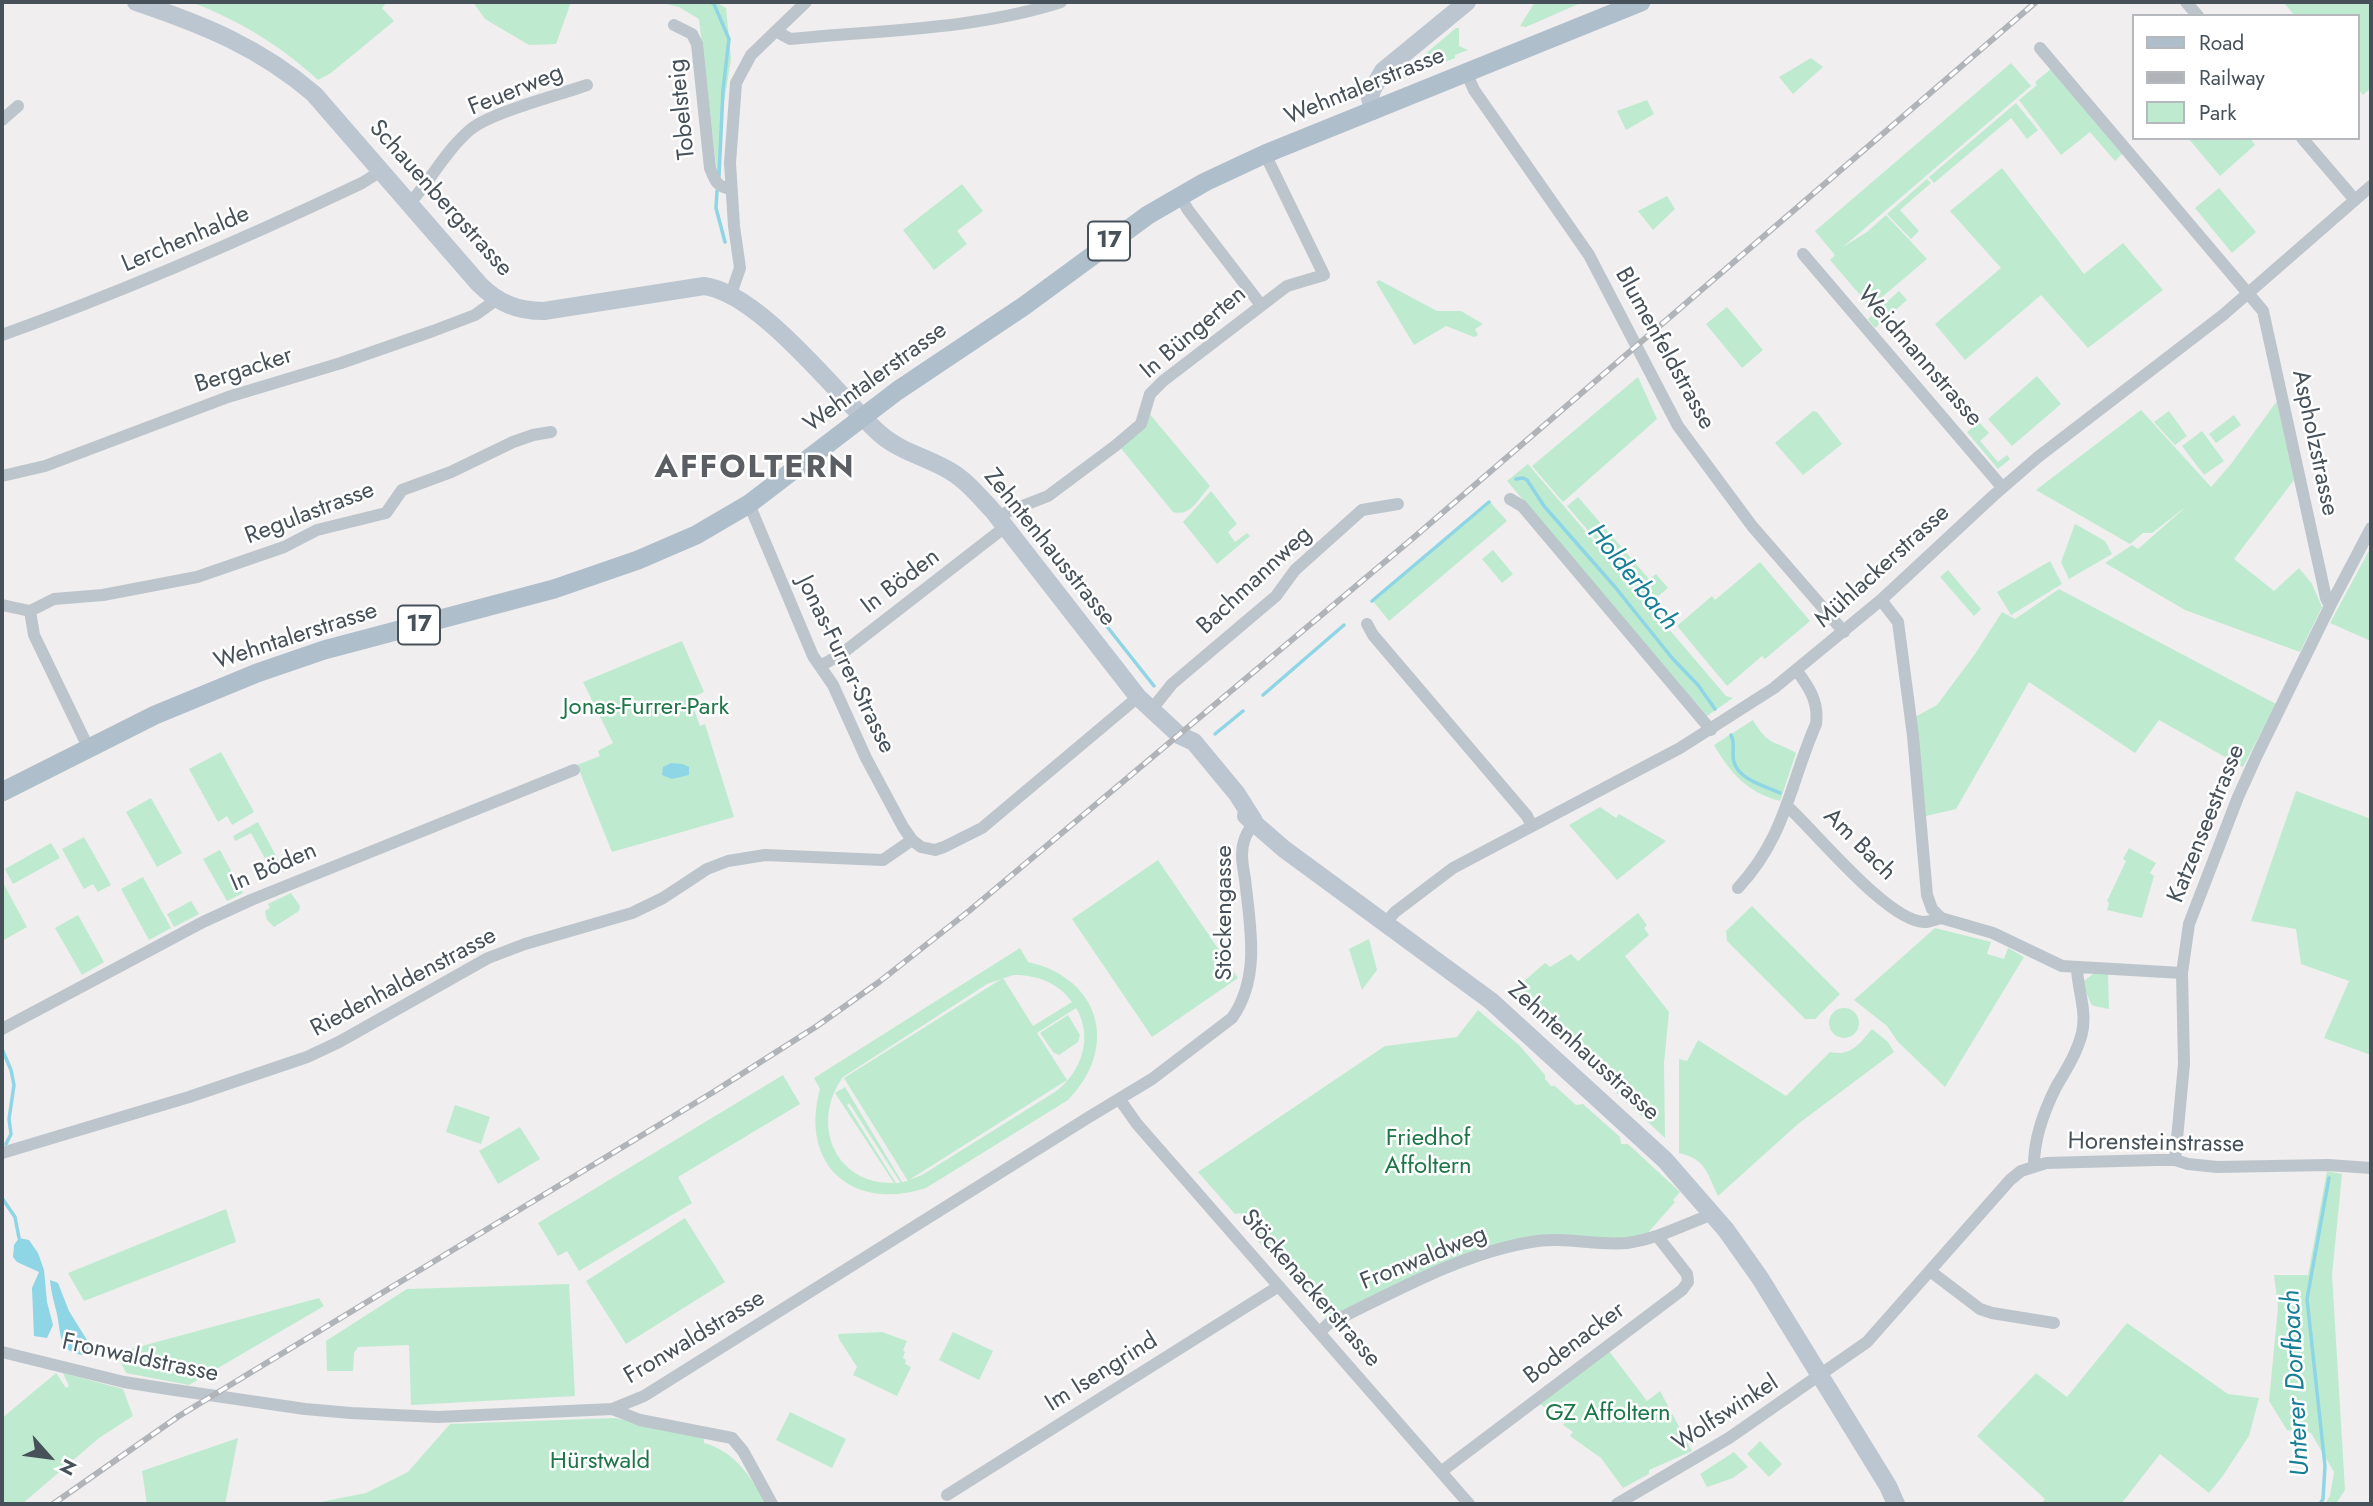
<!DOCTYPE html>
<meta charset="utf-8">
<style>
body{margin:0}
#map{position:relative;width:2373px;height:1506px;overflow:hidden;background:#f0eeee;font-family:Jost,sans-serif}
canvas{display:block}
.frame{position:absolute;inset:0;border:4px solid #47515a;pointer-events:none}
.legend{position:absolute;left:2132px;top:14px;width:228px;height:126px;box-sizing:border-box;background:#fff;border:2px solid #b5b9bd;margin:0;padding:9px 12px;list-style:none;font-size:21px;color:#47515a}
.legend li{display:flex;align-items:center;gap:14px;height:35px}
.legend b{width:35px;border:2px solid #b5b9bd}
.north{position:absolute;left:14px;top:1422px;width:70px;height:70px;-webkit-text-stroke:5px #fff;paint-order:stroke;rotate:118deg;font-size:19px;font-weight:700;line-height:28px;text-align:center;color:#47515a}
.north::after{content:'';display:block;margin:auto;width:24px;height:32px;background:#47515a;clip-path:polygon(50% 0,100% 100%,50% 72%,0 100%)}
</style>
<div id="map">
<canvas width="2373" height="1506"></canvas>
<div class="frame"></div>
<ul class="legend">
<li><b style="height:9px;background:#afbecb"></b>Road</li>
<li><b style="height:9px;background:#b0b3b8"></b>Railway</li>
<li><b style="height:19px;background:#beebcf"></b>Park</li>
</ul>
<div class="north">N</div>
</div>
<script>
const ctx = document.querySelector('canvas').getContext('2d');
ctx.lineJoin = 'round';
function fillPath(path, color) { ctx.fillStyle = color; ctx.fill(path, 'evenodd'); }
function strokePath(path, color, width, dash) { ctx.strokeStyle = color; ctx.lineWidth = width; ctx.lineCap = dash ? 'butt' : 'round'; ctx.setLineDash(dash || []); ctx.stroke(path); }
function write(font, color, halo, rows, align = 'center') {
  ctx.font = font + ' Jost,sans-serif'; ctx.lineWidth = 5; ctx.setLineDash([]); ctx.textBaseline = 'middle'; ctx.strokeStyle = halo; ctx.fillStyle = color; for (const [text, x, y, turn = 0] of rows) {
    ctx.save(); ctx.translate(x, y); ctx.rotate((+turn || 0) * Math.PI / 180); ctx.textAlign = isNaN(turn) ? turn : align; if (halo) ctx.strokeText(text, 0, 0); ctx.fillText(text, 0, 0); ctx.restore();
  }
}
fillPath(new Path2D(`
 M 191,2 L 387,2 L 382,8 L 394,21 L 331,73 L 318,80 C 280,45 240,21 191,2 Z
 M 473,2 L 571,2 L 556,44 L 529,45 L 485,19 Z
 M 659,2 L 716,2 L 726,8 L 731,59 L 723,109 L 720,171 L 717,171 L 699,19 L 679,7 Z
 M 1535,2 L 1583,2 L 1526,27 L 1520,26 Z
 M 2283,2 L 2371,2 L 2371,88 L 2363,95 L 2357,88 L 2357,16 L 2295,16 Z
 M 1456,28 L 1459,28 L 1459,46 L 1468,50 L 1455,55 L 1455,58 L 1399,80 L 1399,76 Z
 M 1811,58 L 1823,67 L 1793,94 L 1779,77 Z
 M 2011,63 L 2031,86 L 1843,247 L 1867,232 L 1886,215 L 1927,259 L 1875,303 L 1867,303 L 1830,260 L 1835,255 L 1815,231 Z
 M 2051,69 L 2122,154 L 2115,161 L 2090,132 L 2061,155 L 2019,100 L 2037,85 L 2035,82 Z
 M 1647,100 L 1654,114 L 1626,130 L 1617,111 Z
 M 2016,103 L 2038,130 L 2027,139 L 2011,118 L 1934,183 L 1929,177 Z
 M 2188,138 L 2250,138 L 2255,145 L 2220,176 Z
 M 2002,168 L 2084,274 L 2123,243 L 2163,290 L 2088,348 L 2041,295 L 1965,360 L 1935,324 L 2001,268 L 1950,211 Z
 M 1927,179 L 1931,183 L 1900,210 L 1919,231 L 1911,239 L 1887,214 Z
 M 962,184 L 983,211 L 957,231 L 967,244 L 934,270 L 903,230 Z
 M 2219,188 L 2256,232 L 2232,253 L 2195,208 Z
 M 1667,196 L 1675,209 L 1653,230 L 1638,211 Z
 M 1379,280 L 1437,311 L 1461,311 L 1483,324 L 1475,329 L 1478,335 L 1474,337 L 1446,326 L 1414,345 L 1376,282 Z
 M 1899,291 L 1907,300 L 1875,328 L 1868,319 Z
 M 1727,307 L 1763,350 L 1742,368 L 1706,324 Z
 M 2037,376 L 2061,404 L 2012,446 L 1988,419 Z
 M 1638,377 L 1657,419 L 1563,502 L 1532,466 Z
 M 2277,401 L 2294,480 L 2234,559 L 2274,591 L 2299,568 L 2312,584 L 2322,607 L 2300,652 L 2185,610 L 2105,563 L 2132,545 L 2138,549 L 2187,506 L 2152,533 L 2143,533 L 2130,544 L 2036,490 L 2141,410 L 2211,487 L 2231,464 Z
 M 1813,411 L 1817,412 L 1842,444 L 1803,475 L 1775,443 Z
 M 2169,411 L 2187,436 L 2175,445 L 2154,422 Z
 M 1148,412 L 1210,486 C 1198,499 1191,517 1173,512 L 1119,446 Z
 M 2234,415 L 2241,425 L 2216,443 L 2209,434 Z
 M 1979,422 L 1989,433 L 1980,441 L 1998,462 L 2007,455 L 2010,459 L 1998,469 L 1967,432 Z
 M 2202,431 L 2224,461 L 2204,475 L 2182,446 Z
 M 1528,464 L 1726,696 L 1733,698 L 1707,716 L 1507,481 Z
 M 1211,491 L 1237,524 L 1228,532 L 1235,542 L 1247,533 L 1250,536 L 1217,564 L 1183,522 Z
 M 1578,497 L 1649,579 L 1656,574 L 1668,588 L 1650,603 L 1567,506 Z
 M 1490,502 L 1507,521 L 1389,621 L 1373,601 Z
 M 2075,524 L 2105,541 L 2112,554 L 2069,579 L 2061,562 Z
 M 2371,547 L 2371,641 L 2330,623 Z
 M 1493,550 L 1513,574 L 1502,583 L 1482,559 Z
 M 2050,561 L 2062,584 L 2011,615 L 1997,592 Z
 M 1760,562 L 1810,621 L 1765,659 L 1762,656 L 1727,686 L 1677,626 L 1712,596 L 1715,600 Z
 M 1948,570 L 1981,609 L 1974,616 L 1940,577 Z
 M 2059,589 L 2276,704 L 2243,767 L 2159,720 L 2135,753 L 2029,682 L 1956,809 L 1926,816 L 1915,717 L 1937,705 L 1975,654 L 2002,612 L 2015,619 Z
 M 682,641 L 704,692 L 690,698 L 700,726 L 705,724 L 734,817 L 612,852 L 577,765 L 600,756 L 598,751 L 613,743 L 583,682 Z
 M 1753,720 C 1769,747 1772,739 1796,753 L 1780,801 C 1747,792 1730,773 1714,745 Z
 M 221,752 L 254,812 L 232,825 L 227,816 L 218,822 L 189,769 Z
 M 2296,791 L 2371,819 L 2371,1055 L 2324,1038 L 2349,981 L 2301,964 L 2296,929 L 2251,921 Z
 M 151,798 L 182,853 L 157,867 L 126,812 Z
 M 1600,807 L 1616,818 L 1619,814 L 1666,841 L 1617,880 L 1569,825 Z
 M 258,822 L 284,871 L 274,875 L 251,833 L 235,841 L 233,836 Z
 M 84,837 L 111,885 L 98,892 L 93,884 L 84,889 L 62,849 Z
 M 51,843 L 60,858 L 13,884 L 5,869 Z
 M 2129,848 L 2156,863 L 2150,873 L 2154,876 L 2142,918 L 2107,910 L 2109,903 L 2107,901 L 2126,861 L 2123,859 Z
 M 220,850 L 243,893 L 227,901 L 203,859 Z
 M 1158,860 L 1238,978 L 1152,1037 L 1072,919 Z
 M 143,877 L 171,928 L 149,940 L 121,889 Z
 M 2,881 L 27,927 L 2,941 Z
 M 291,893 L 300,906 L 299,911 L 274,927 L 267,920 L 265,911 L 270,908 L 268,904 Z
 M 191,901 L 199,914 L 174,927 L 167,914 Z
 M 1752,906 L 1840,994 L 1815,1019 L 1805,1019 L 1727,941 L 1726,931 Z
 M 1638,913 L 1647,925 L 1644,928 L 1649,935 L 1625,956 L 1669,1012 L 1664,1063 L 1665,1138 L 1510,993 L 1545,963 L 1550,967 L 1571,954 L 1578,961 Z
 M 78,915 L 104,962 L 82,975 L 55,928 Z
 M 1935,928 L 1991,942 L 1987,954 L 2004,959 L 2008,948 L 2024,957 L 1945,1087 L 1898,1042 L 1887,1026 L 1854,1000 Z
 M 1369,939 L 1377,970 L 1362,990 L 1349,949 Z
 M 1020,948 L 1028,962 C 1100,978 1120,1047 1068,1100 L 926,1188 C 853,1212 799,1165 820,1089 L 814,1078 ZM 1013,975 C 1038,975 1057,982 1072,1002 L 1033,1026 L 1003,978 L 844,1078 L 908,1181 L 902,1182 L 845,1087 L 835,1093 L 894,1183 C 834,1185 810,1122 843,1077 L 987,984 ZM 1076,1008 C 1094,1037 1081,1073 1055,1092 L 922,1175 L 909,1180 L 1067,1080 L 1037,1033 ZM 849,1103 L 900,1182 L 899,1183 L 896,1183 L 847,1105 Z
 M 2093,974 L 2108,974 L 2109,1009 L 2094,1006 L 2091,1004 L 2083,985 L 2084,981 Z
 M1829 1023a15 15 0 1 1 30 0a15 15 0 1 1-30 0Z
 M 1478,1010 L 1519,1045 L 1545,1075 L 1545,1079 L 1551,1086 L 1555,1086 L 1576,1105 L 1583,1104 L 1620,1137 L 1621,1144 L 1628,1144 L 1680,1192 L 1673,1200 L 1675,1202 L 1646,1235 L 1622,1239 L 1547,1236 L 1331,1317 L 1325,1317 L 1257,1240 L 1259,1235 L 1240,1213 L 1235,1214 L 1198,1172 L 1385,1046 L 1457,1037 Z
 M 1068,1015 L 1080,1035 L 1078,1042 L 1059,1055 L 1053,1052 L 1040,1033 Z
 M 1872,1029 L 1888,1042 L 1894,1052 L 1798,1124 L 1718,1196 C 1707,1173 1706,1159 1679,1153 L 1679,1059 L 1687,1061 L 1698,1040 L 1786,1096 L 1830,1052 C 1851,1057 1860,1043 1872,1029 Z
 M 783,1075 L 800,1104 L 678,1177 L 692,1203 L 579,1271 L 567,1251 L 558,1256 L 538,1223 Z
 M 455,1105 L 490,1117 L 481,1144 L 446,1132 Z
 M 520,1127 L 540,1159 L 498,1184 L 479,1151 Z
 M 2327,1171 L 2342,1174 L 2332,1275 L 2345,1490 L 2336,1504 L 2325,1504 L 2330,1496 L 2334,1472 L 2311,1433 L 2287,1430 L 2269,1401 L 2278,1307 L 2274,1275 L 2308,1275 Z
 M 226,1209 L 236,1242 L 84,1301 L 68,1273 Z
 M 685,1218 L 725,1282 L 626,1344 L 586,1281 Z
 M 569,1284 L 575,1396 L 411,1405 L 409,1345 L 358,1347 L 354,1353 L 353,1371 L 327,1371 L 326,1341 L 407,1289 Z
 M 319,1298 L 324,1306 L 189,1385 L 126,1373 L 116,1353 Z
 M 2127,1323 L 2228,1394 L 2259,1398 L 2249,1436 L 2222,1477 L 2209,1493 L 2160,1454 L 2121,1504 L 2041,1504 L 2045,1499 L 1977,1436 L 2036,1373 L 2067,1397 Z
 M 882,1332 L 907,1341 L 903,1350 L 905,1352 L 903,1358 L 906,1360 L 905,1364 L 911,1367 L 897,1396 L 853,1375 L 857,1367 L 839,1339 L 838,1334 Z
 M 953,1332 L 993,1351 L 979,1380 L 939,1360 Z
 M 1609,1351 L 1647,1401 L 1660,1391 L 1692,1451 L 1649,1470 L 1649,1474 L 1623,1488 L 1601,1458 L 1570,1436 L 1573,1432 L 1563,1425 L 1565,1421 L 1540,1404 Z
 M 56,1373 L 66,1388 L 69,1386 L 63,1373 L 123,1389 L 133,1416 L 99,1438 L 22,1504 L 2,1504 L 2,1418 Z
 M 790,1412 L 846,1439 L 832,1468 L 776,1440 Z
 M 615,1418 L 704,1438 L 704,1443 C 736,1452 751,1477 766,1504 L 310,1504 L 366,1493 L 408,1472 L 450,1424 Z
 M 238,1438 L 225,1504 L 147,1504 L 142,1471 Z
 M 1760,1441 L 1782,1464 L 1769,1477 L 1747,1454 Z
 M 1734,1452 L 1748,1467 L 1733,1478 L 1707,1487 L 1700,1474 Z`), '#beebcf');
fillPath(new Path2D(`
 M 671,763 L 682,764 L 689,767 L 689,775 L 672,779 L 662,775 L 663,767 Z
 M 19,1238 L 29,1240 L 38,1253 L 44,1270 L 47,1302 L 53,1325 L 47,1338 L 34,1336 L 32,1288 L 39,1272 L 17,1262 L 13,1257 L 14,1245 Z
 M 50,1280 L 58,1283 L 69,1311 L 87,1340 L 89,1349 L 84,1355 C 58,1353 61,1333 57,1314 C 54,1302 51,1292 50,1280 Z`), '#8ed5e5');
strokePath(new Path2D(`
 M 710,2 L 714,4 L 729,39 L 723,90 L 719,176
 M 717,191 L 716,208 L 725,242
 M 1516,479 L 1523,478 L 1527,480 L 1544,506 L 1615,587 L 1672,658 L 1698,685 L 1715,709
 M 1033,533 L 1154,686
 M 1372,601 L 1489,502
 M 1263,695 L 1344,625
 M 1215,734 L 1243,711
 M 1731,735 C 1736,745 1731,752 1734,762 C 1739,780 1765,786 1780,793
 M 2,1049 L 11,1070 L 14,1085 L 9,1119 L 11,1134 L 6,1144
 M 2,1198 L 15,1217 L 19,1238
 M 2320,1504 L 2323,1499 L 2325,1466 L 2307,1299 L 2329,1178`), '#8ed5e5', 3.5);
strokePath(new Path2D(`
 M 2186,2 L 2198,16
 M 674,25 L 692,34 L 697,44 L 710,168 C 715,181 717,187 731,189
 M 776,31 L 790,39 C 880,30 974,30 1061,2
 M 2040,48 L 2263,311 L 2326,598 L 2330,606
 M 1466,72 L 1474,90 L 1589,255 L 1678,426 L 1752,526 L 1844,632
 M 2,120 L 18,106
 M 2302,138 L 2355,200
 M 1180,196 L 1188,210 L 1261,305
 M 409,204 C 431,180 446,150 471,129 C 492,112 559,95 587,85
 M 1803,254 L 2002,487
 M 731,294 L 740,268 L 734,226 L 730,163 L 736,83 L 751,55 L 806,2
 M 2,335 C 125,291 244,239 362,183 L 381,171
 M 2,476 L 45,466 L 228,397 L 341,363 L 433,331 L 475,315 L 496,300
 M 1510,499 L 1522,506 L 1711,730
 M 749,504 L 813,656 L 833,685 L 866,758 L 903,827 L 912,840 L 921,847 L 935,850 L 944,847 L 982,828 L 1138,697
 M 999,519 L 1007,512 L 1048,496 L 1115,446 L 1141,424 L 1150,394 L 1163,381 L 1287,286 L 1324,275 L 1265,154
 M 1881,600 L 1898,622 L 1913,736 L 1927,895 L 1932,909 L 1941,918 L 1993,933 L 2062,966 L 2182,973
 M 2,605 L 30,611 L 54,599 L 103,595 L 197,577 L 284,547 L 317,530 L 386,513 L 402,490 L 451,472 L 513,442 L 533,435 L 551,432
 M 30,611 L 34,635 L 88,747
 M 1367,624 L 1373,635 L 1527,816 L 1532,826
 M 820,666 L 840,655 L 1005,527
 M 1152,709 L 1172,684 L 1276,596 L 1295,570 L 1362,510 L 1398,504
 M 1787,806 C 1815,831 1889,923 1925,922 C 1930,922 1936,919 1941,918
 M 1738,888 C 1786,836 1789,786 1816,724 C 1819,702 1809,687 1797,671
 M 1385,923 L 1395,912 L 1453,868 L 1680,748 L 1774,688 L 1881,600 L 1993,496 L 2038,457 L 2223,315 L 2371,186
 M 2,1029 L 203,922 L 251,900 L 574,770
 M 1120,1100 L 1137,1124 L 1469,1504
 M 2,1153 L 189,1097 L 307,1057 L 339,1042 L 488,958 L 525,944 L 632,913 L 663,898 L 707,869 L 728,861 L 765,855 L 883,860 L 912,840
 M 2175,1160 L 2184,1064 L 2182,973 L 2189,924 L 2238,797 L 2257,755 L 2330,606 L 2371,528
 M 2034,1165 C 2034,1138 2044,1111 2056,1087 C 2066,1070 2077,1053 2082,1033 C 2087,1011 2078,991 2077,969
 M 1930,1271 L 1980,1309 L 1992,1313 L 2054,1323
 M 1320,1332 L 1328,1324 C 1393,1293 1459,1254 1531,1242 C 1563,1236 1596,1246 1627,1243 C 1658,1239 1685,1224 1713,1214
 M 2,1352 L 124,1382 L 168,1389 L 305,1409 L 351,1413 L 438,1417 L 612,1409 L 644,1396 L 1089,1117 L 1152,1079 L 1232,1018 C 1261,977 1250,926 1245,879 C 1243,867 1240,853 1244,841 C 1246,834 1251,827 1254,821
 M 612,1409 L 640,1420 L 732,1438 L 743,1451 L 772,1504
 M 1442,1471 L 1682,1290 L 1688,1282 L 1687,1274 L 1658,1237
 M 947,1495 L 1279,1286
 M 1617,1504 L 1729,1438 L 1867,1342 L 2010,1180 L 2021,1171 L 2046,1163 L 2156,1160 L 2175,1160 L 2188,1164 L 2217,1167 L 2328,1165 L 2371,1168`), '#bdc5cc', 12);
strokePath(new Path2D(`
 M 136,2 C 204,25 259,47 314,94 L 479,284 C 498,303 517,311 544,311 L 704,286 C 760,293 837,395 879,433 C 900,452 927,457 950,471 C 967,481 980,497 993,511 L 1138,697 L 1179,735 L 1194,742 L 1237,794 L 1254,821
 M 1373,111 L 1370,98 L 1372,90 L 1383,71 L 1467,2
 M 1246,816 L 1284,849 L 1491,1001 L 1665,1160 L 1726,1230 L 1760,1278 L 1888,1486 L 1896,1504`), '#bcc6d0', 18);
strokePath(new Path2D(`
 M 2,792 L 155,715 L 257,673 L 324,650 L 554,589 L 638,560 L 696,535 L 749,504 L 897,391 L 1024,306 L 1148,215 L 1205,182 L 1265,154 L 1641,2`), '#afbecb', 19);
const rail = new Path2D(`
 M 53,1504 L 179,1416 L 715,1091 L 817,1026 L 879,982 L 969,911 L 1412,539 L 2036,2`);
strokePath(rail, '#b0b3b8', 6);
strokePath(rail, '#fff', 3.5, [10]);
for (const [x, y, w] of [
 [1109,241,42],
 [419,625,42]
]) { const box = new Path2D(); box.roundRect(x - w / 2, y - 19.5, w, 39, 5); ctx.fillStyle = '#fff'; ctx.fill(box); strokePath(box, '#47515a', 2); }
write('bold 23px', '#47515a', null, [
 ["17",1109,241],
 ["17",419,625]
]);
write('24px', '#47515a', '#fff', [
 ["Wehntalerstrasse",1365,87,-22],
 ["Feuerweg",516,91,-22],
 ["Tobelsteig",683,109,-96],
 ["Schauenbergstrasse",440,199,48],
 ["Lerchenhalde",186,240,-23],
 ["In Büngerten",1194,333,-40],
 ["Blumenfeldstrasse",1664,349,61],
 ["Weidmannstrasse",1919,357,49],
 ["Bergacker",244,371,-18],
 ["Wehntalerstrasse",876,378,-36],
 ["Aspholzstrasse",2314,443,78],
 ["Regulastrasse",310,514,-21],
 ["Zehntenhausstrasse",1049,548,51],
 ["Mühlackerstrasse",1883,567,-42],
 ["Bachmannweg",1255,581,-43],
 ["In Böden",901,582,-37],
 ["Wehntalerstrasse",296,637,-18],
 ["Jonas-Furrer-Strasse",845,665,64],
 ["Katzenseestrasse",2207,824,-68],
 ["Am Bach",1859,845,45],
 ["In Böden",274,868,-23],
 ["Stöckengasse",1225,913,-90],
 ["Riedenhaldenstrasse",404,983,-28],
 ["Zehntenhausstrasse",1583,1052,42],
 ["Horensteinstrasse",2156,1144,1],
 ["Fronwaldweg",1424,1259,-22],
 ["Stöckenackerstrasse",1310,1289,49],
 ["Fronwaldstrasse",695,1338,-31],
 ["Bodenacker",1575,1344,-37],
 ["Fronwaldstrasse",140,1359,12],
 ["Im Isengrind",1102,1373,-32],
 ["Wolfswinkel",1726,1414,-33]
]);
write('24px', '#1d7647', '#fff', [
 ["Jonas-Furrer-Park",646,708],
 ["Friedhof",1428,1139],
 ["Affoltern",1428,1167],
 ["GZ Affoltern",1608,1414],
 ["Hürstwald",600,1462]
]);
write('italic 26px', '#167e97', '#fff', [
 ["Holderbach",1632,578,51],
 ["Unterer Dorfbach",2297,1383,-93]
]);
ctx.letterSpacing = '2px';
write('bold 32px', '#5b5e62', '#fff', [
 ["AFFOLTERN",755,469]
]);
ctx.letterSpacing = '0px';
</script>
